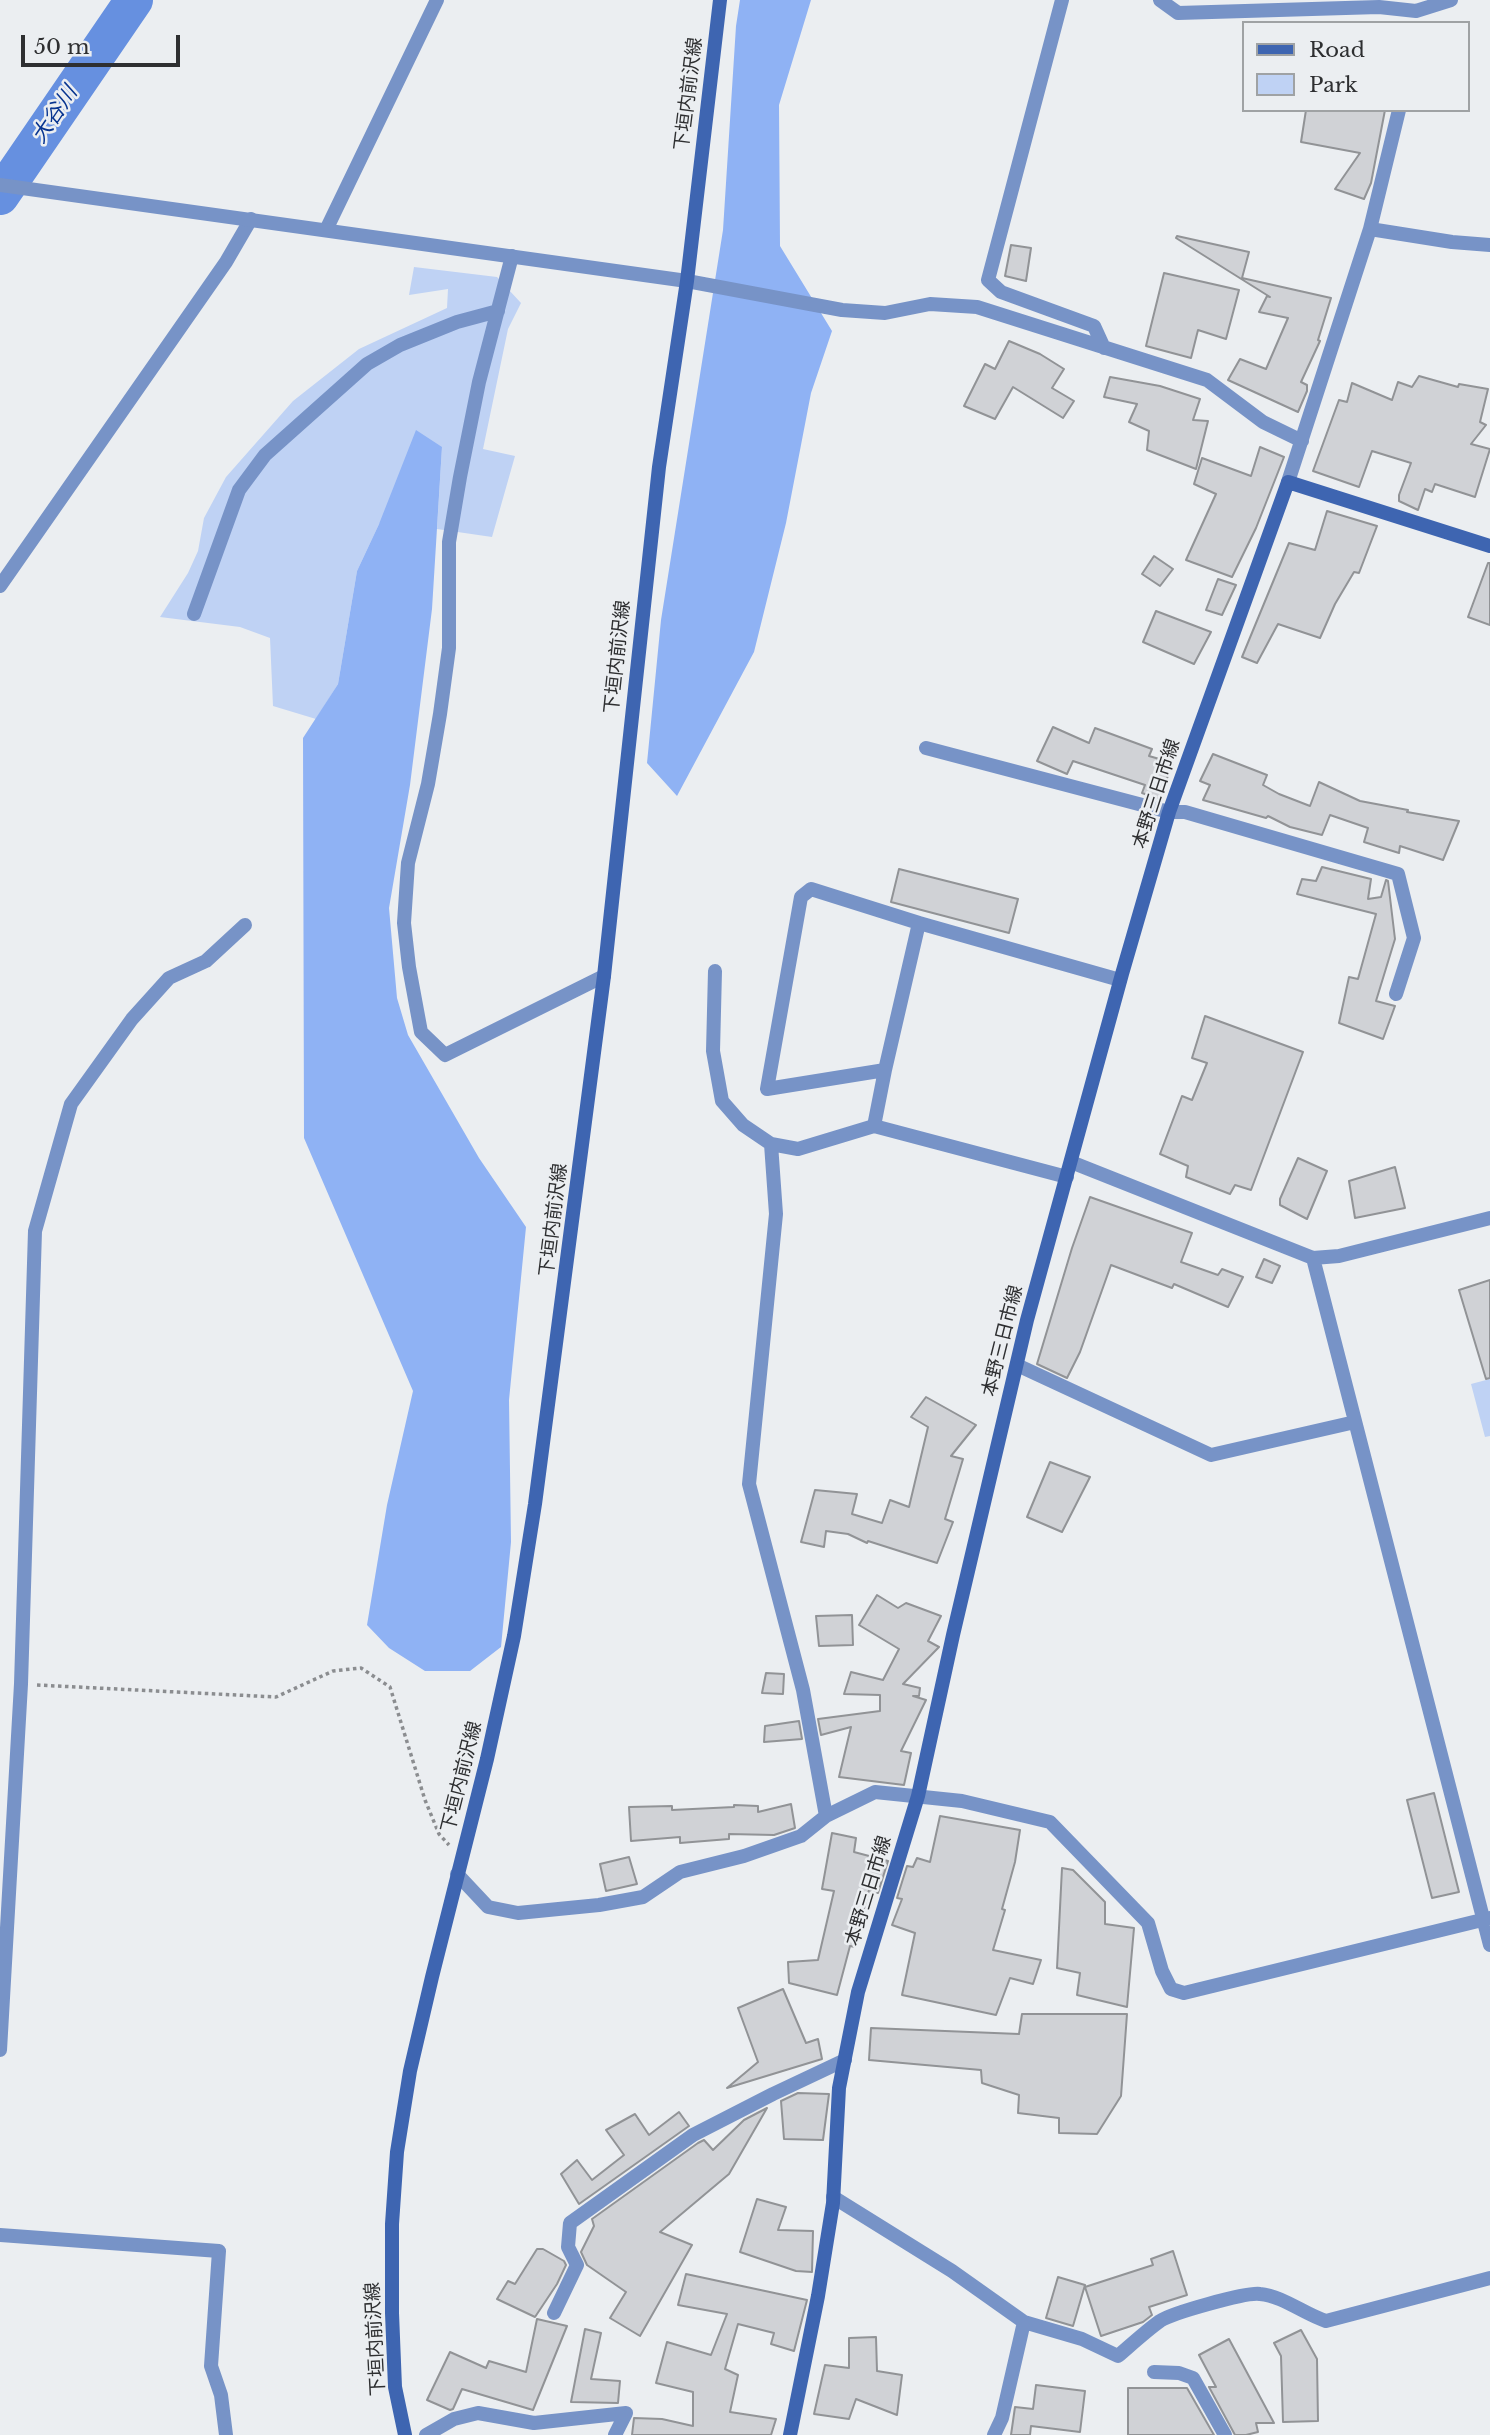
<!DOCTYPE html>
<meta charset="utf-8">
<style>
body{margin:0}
#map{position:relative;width:1490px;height:2435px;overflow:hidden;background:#ebeef1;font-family:"Libre Baskerville",serif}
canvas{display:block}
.legend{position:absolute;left:1242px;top:21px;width:228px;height:91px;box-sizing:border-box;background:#ebeef1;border:2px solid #9fa2a4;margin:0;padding:9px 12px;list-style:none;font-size:21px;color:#2e2f31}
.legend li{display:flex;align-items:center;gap:14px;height:35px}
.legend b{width:35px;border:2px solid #9fa2a4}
.scale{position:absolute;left:21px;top:35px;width:159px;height:32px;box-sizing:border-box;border:4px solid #2e2f31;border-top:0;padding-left:9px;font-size:21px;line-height:24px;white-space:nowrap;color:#2e2f31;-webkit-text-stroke:5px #ebeef1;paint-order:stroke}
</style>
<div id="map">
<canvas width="1490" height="2435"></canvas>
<ul class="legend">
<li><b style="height:9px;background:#3e65b1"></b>Road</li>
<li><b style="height:19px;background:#bfd2f4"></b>Park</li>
</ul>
<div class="scale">50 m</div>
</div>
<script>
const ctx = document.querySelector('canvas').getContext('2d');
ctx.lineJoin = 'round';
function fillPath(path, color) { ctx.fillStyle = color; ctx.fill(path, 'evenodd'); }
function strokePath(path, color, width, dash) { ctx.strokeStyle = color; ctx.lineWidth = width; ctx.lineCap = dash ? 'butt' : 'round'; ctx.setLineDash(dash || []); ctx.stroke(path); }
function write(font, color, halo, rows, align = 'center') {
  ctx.font = font + ' "Libre Baskerville","Noto Sans JP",serif'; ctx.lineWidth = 5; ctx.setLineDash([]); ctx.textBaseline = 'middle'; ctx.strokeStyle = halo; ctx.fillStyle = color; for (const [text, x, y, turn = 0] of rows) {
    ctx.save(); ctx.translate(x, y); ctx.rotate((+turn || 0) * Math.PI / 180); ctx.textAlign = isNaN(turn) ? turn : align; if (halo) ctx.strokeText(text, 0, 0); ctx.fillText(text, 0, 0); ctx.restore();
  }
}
fillPath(new Path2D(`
 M 414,267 L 497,277 L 521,303 L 508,329 L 483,449 L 515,456 L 492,537 L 437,529 L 442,447 L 379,524 L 357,571 L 338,684 L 316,719 L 273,706 L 270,638 L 240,627 L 160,617 L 188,573 L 198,551 L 204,518 L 226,477 L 293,401 L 359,349 L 447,308 L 448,289 L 409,295 Z
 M 1490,1379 L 1490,1436 L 1485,1437 L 1471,1384 Z`), '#bfd2f4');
fillPath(new Path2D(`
 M 740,0 L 811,0 L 779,105 L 780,246 L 832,331 L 811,393 L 786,523 L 754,652 L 677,796 L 647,763 L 661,620 L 723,230 L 736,26 Z
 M 416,430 L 442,447 L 432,609 L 410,785 L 389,908 L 397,998 L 408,1035 L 479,1158 L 526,1227 L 509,1400 L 511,1542 L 501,1647 L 470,1671 L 425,1671 L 389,1648 L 367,1625 L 387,1505 L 413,1391 L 304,1138 L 303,738 L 338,684 L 357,571 L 379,524 Z`), '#8fb2f4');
strokePath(new Path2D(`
 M 0,196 L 134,0`), '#6690e0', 38);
const building = new Path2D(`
 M 1306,110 L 1385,110 L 1371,183 L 1364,199 L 1335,189 L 1360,153 L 1301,142 Z
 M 1177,236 L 1249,252 L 1242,278 L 1331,298 L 1318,340 L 1320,341 L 1301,382 L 1307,385 L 1307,391 L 1298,412 L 1228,380 L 1240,359 L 1266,369 L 1288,318 L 1259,312 L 1267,296 L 1270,297 L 1176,238 Z
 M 1011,245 L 1031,248 L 1026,281 L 1005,276 Z
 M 1164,273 L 1239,290 L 1226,339 L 1198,330 L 1191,358 L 1146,346 Z
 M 1009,341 L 1040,354 L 1064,369 L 1052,388 L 1074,401 L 1063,418 L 1013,387 L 995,419 L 964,406 L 985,364 L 995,369 Z
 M 1419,376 L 1458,387 L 1459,384 L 1488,389 L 1480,422 L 1486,425 L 1471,444 L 1490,449 L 1475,497 L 1435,484 L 1432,492 L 1425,489 L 1418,510 L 1399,501 L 1399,495 L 1411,463 L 1372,451 L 1359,487 L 1313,471 L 1339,400 L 1347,402 L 1352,383 L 1392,400 L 1398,382 L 1412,387 Z
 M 1110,377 L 1160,386 L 1200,399 L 1193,420 L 1208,421 L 1196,469 L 1147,450 L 1149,431 L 1129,422 L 1137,404 L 1104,397 Z
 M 1260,447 L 1284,457 L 1256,528 L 1232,577 L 1186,560 L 1216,494 L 1194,484 L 1202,458 L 1251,476 Z
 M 1327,511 L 1377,526 L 1359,573 L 1354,572 L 1335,604 L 1320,638 L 1278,624 L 1257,663 L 1242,657 L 1289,543 L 1315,550 Z
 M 1154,556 L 1173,569 L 1160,586 L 1142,574 Z
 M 1488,563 L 1490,563 L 1490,625 L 1468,617 Z
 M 1218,579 L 1236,585 L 1222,615 L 1206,610 Z
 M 1156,611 L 1211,632 L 1194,664 L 1143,642 Z
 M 1053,727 L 1089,743 L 1095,728 L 1152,749 L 1149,756 L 1173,763 L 1159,799 L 1142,793 L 1145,785 L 1073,761 L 1067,774 L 1037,761 Z
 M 1213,754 L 1267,775 L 1263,785 L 1279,794 L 1310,806 L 1319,782 L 1360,801 L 1408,810 L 1407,812 L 1459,821 L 1443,860 L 1400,846 L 1399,853 L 1364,842 L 1368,828 L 1330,815 L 1322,835 L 1290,827 L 1268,816 L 1266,818 L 1203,800 L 1210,785 L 1200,781 Z
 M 1322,867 L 1371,879 L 1368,899 L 1381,897 L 1386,880 L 1388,881 L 1395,939 L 1376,1001 L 1395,1006 L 1383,1039 L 1339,1023 L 1349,977 L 1358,979 L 1376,914 L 1297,894 L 1302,879 L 1316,881 Z
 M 899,869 L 1018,899 L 1009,933 L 891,902 Z
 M 1205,1016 L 1303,1052 L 1251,1190 L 1235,1185 L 1230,1194 L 1186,1177 L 1188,1166 L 1160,1154 L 1182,1096 L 1192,1100 L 1207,1063 L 1192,1058 Z
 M 1298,1158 L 1327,1171 L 1307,1219 L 1280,1205 L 1280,1199 Z
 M 1395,1167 L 1405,1208 L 1355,1218 L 1349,1181 Z
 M 1090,1197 L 1192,1233 L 1181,1262 L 1218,1275 L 1222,1269 L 1243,1277 L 1228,1307 L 1174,1284 L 1172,1288 L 1111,1265 L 1080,1352 L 1067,1378 L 1037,1364 L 1072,1248 Z
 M 1264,1259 L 1280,1266 L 1272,1283 L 1256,1277 Z
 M 1490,1280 L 1490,1378 L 1486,1379 L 1459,1290 Z
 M 926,1397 L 976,1425 L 951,1456 L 963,1459 L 945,1519 L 953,1522 L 937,1563 L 868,1541 L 867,1543 L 848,1534 L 826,1531 L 824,1547 L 801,1542 L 815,1490 L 857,1494 L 852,1514 L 882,1523 L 890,1500 L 909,1507 L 928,1427 L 911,1417 Z
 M 1050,1462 L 1090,1477 L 1062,1532 L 1027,1517 Z
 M 877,1595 L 898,1608 L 906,1603 L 941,1616 L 928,1641 L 939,1647 L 903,1684 L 920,1688 L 919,1696 L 913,1696 L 926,1700 L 901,1751 L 911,1753 L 904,1785 L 839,1777 L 851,1727 L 821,1735 L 818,1719 L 880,1711 L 880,1695 L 844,1694 L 851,1672 L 883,1680 L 899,1649 L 859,1625 Z
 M 852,1615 L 853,1645 L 819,1646 L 816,1616 Z
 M 766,1673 L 784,1674 L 783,1694 L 762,1693 Z
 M 799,1721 L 802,1739 L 764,1742 L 765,1726 Z
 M 1434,1793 L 1459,1892 L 1432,1898 L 1407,1800 Z
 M 791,1804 L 795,1828 L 774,1835 L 729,1834 L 729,1839 L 680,1843 L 680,1837 L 631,1841 L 629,1807 L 672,1806 L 672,1810 L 734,1807 L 734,1805 L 758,1806 L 758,1812 Z
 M 940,1816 L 1020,1830 L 1015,1862 L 1002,1909 L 1005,1910 L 993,1950 L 1041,1960 L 1033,1984 L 1010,1978 L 996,2015 L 902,1995 L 915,1933 L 892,1925 L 902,1899 L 897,1898 L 907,1866 L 913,1867 L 917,1858 L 930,1862 Z
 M 832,1833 L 856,1838 L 854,1852 L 888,1861 L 878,1893 L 869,1890 L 855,1947 L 850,1946 L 837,1995 L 789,1983 L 788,1962 L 818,1960 L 834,1891 L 822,1889 Z
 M 629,1857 L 637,1884 L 606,1891 L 600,1864 Z
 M 1062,1868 L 1073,1870 L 1105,1902 L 1105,1924 L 1134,1928 L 1127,2007 L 1077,1995 L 1080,1973 L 1057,1968 Z
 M 783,1989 L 806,2043 L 818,2039 L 822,2059 L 727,2088 L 758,2062 L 738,2008 Z
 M 1022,2014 L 1127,2014 L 1121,2096 L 1097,2134 L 1059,2133 L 1059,2118 L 1018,2113 L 1019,2095 L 982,2083 L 981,2070 L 869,2060 L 871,2028 L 1019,2034 Z
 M 798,2093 L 829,2094 L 823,2140 L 784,2139 L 781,2101 Z
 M 767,2108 L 729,2174 L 660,2232 L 692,2245 L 640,2336 L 610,2318 L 626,2292 L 587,2265 L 581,2252 L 594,2226 L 592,2219 L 698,2143 L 704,2140 L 713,2150 L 744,2120 Z
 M 679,2112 L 689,2126 L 579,2204 L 561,2174 L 577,2160 L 592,2180 L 624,2155 L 606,2130 L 635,2114 L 649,2135 Z
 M 757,2199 L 786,2207 L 778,2230 L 813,2231 L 812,2272 L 796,2271 L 740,2252 Z
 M 537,2249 L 543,2249 L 564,2261 L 566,2265 L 557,2284 L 535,2317 L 497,2299 L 508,2281 L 515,2284 Z
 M 1173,2251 L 1187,2295 L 1149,2307 L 1152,2315 L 1143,2322 L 1101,2336 L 1085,2287 L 1153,2265 L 1151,2259 Z
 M 686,2274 L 807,2300 L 794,2351 L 771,2344 L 774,2333 L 738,2324 L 725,2369 L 738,2375 L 730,2412 L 776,2419 L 771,2435 L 632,2435 L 634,2418 L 662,2419 L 693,2426 L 693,2392 L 656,2383 L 667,2342 L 711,2355 L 727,2314 L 678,2305 Z
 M 1058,2277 L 1085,2285 L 1073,2326 L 1046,2318 Z
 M 537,2319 L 567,2326 L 533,2410 L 462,2389 L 453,2409 L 450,2410 L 427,2400 L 450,2352 L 486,2368 L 489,2361 L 526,2372 Z
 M 585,2329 L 601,2333 L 591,2379 L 620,2381 L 618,2403 L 571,2402 Z
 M 1301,2330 L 1317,2359 L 1318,2421 L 1283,2422 L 1281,2356 L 1274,2343 Z
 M 876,2337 L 877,2371 L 902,2375 L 897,2415 L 856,2399 L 849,2419 L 814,2414 L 825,2365 L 849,2368 L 849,2338 Z
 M 1229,2339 L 1274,2423 L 1256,2423 L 1258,2432 L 1246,2435 L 1235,2435 L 1209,2387 L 1216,2387 L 1199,2355 Z
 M 1036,2385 L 1085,2391 L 1080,2432 L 1031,2426 L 1030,2435 L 1011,2435 L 1015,2407 L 1033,2409 Z
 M 1128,2388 L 1187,2388 L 1214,2435 L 1128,2435 Z`);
fillPath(building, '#d0d2d6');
strokePath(building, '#919396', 2);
strokePath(new Path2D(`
 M 37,1685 L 276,1697 L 333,1671 L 361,1668 L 390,1687 L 425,1800 L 439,1834 L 449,1845`), '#8b8d90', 3.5, [3.5, 3.5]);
strokePath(new Path2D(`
 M 1062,0 L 988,280 L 1001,292 L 1094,326 L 1104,348
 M 1160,0 L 1178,13 L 1379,7 L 1416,11 L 1451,0
 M 1370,229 L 1452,242 L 1490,245
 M 326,230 L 437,0
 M 512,256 L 479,382 L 460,477 L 449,542 L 449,648 L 440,714 L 428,784 L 408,863 L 404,923 L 409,967 L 421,1032 L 445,1055 L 604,976
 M 687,281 L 842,310 L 885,313 L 930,304 L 977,307 L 1207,380 L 1263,422 L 1302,441
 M 1288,482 L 1370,229 L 1399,110
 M 0,586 L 226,262 L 251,219
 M 194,614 L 239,490 L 265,455 L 367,364 L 400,345 L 457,322 L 498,311
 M 926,748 L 1169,812 L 1185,812 L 1398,874 L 1414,938 L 1396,994
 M 811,889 L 919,923 L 885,1070 L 767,1089 L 801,897 Z
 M 919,923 L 1120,980
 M 715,971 L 713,1051 L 722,1101 L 743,1125 L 771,1144 L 776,1214 L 749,1484 L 803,1690 L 826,1816
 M 874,1126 L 1067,1177
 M 771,1144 L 798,1149 L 874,1126 L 885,1070
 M 1071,1162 L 1313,1258 L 1339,1256 L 1490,1218
 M 1313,1258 L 1490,1945
 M 1017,1365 L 1211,1455 L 1355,1422
 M 457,1874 L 488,1907 L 518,1913 L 599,1905 L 643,1897 L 680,1872 L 744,1856 L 801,1836 L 826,1816 L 875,1792 L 962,1801 L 1050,1822 L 1148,1923 L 1162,1971 L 1171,1989 L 1184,1993 L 1490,1918
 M 0,2050 L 21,1684 L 35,1231 L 71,1104 L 132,1019 L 169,978 L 206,961 L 245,925
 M 833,2197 L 952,2271 L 1024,2322
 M 0,2235 L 219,2251 L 211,2366 L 221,2395 L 226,2435
 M 554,2313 L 577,2265 L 568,2247 L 570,2223 L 693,2135 L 773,2094 L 845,2060
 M 1154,2372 L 1179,2373 L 1193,2378 L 1225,2435
 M 426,2435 L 454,2419 L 478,2413 L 534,2423 L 626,2413 L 615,2435
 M 994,2435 L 1002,2418 L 1024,2322 L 1082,2339 L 1118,2356 C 1132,2344 1146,2331 1160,2321 C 1172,2313 1246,2292 1260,2294 C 1283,2296 1304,2314 1326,2321 L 1490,2278`), '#7793c7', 14);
strokePath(new Path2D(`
 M 0,185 L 687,281`), '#7793c7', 14);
strokePath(new Path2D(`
 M 405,2435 L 395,2387 L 392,2313 L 392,2224 L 397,2152 L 410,2071 L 432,1977 L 487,1759 L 514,1636 L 535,1504 L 604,976 L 659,467 L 687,281 L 720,0
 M 790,2435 L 818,2296 L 833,2203 L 839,2088 L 858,1992 L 918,1796 L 953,1635 L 1027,1320 L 1122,974 L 1169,812 L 1288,482 L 1490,546`), '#3e65b1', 14);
write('19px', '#2e2f31', '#ebeef1', [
 ["下垣内前沢線",689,94,-83],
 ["下垣内前沢線",618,657,-84],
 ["本野三日市線",1157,794,-72],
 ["下垣内前沢線",554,1220,-83],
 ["本野三日市線",1003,1341,-76],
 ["下垣内前沢線",462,1777,-76],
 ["本野三日市線",869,1891,-73],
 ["下垣内前沢線",376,2339,-93]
]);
write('italic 21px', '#073490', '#ebeef1', [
 ["大谷川",55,115,-56]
]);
</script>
